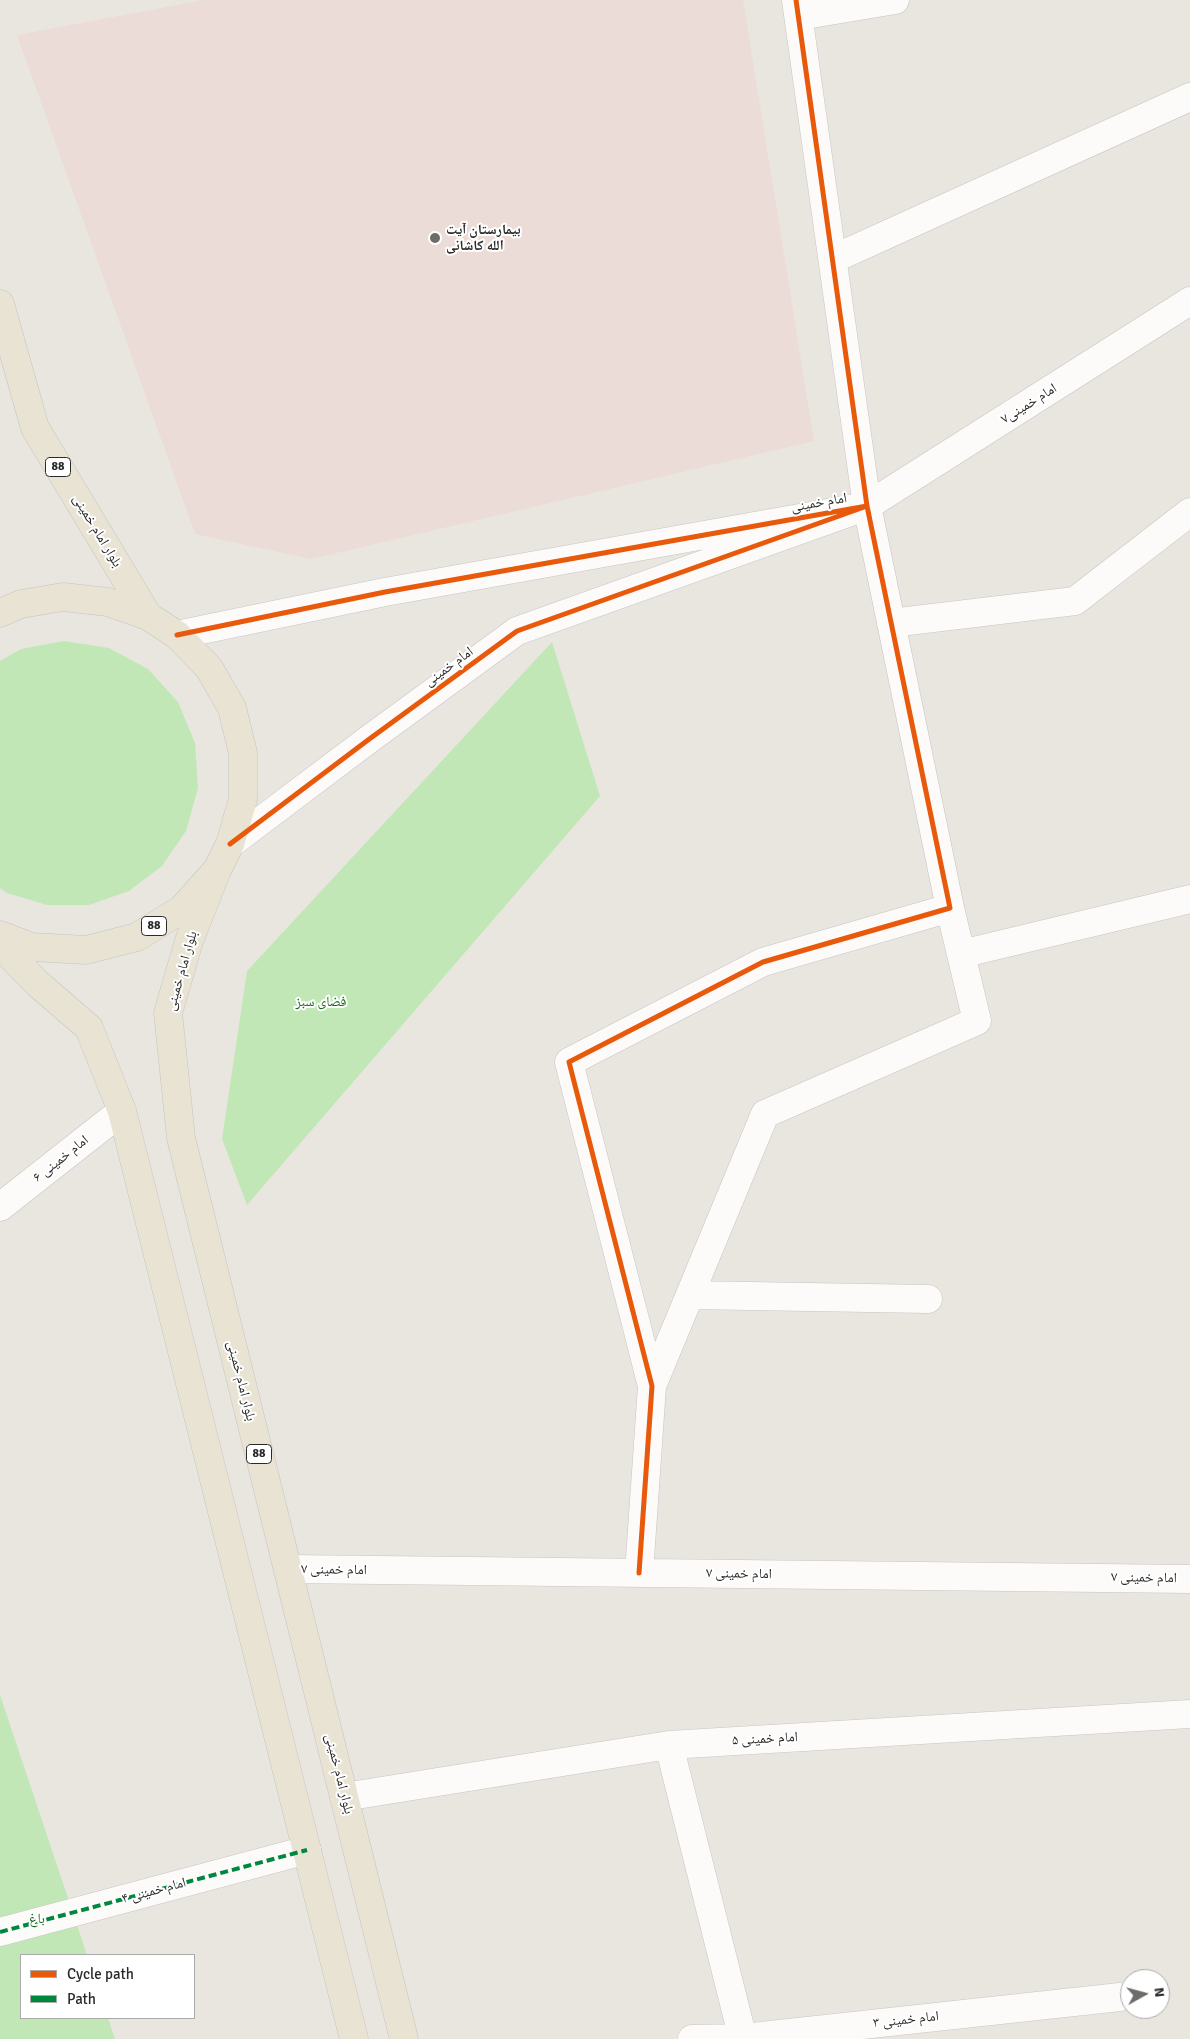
<!DOCTYPE html>
<meta charset="utf-8">
<style>
body{margin:0}
#map{position:relative;width:1190px;height:2039px;overflow:hidden;background:#e9e6df;font-family:Signika,sans-serif}
canvas{display:block}
.legend{position:absolute;left:20px;top:1954px;width:175px;height:65px;box-sizing:border-box;background:#fff;border:1px solid #aaa;margin:0;padding:6px 9px;list-style:none;font-size:15px;color:#2a2a2a}
.legend li{display:flex;align-items:center;gap:10px;height:25px}
.legend b{width:25px;border:1px solid #aaa}
.north{position:absolute;left:1120px;top:1969px;width:50px;height:50px;box-sizing:border-box;background:#fff;border:1px solid #aaa;border-radius:50%;rotate:83deg;font-size:14px;font-weight:700;line-height:20px;text-align:center;color:#2a2a2a}
.north::after{content:'';display:block;margin:auto;width:18px;height:22px;background:#6d6c69;clip-path:polygon(50% 0,100% 100%,50% 72%,0 100%)}
</style>
<div id="map">
<canvas width="1190" height="2039"></canvas>
<ul class="legend">
<li><b style="height:6px;background:#e8590c"></b>Cycle path</li>
<li><b style="height:6px;background:#00873e"></b>Path</li>
</ul>
<div class="north">N</div>
</div>
<script>
const ctx = document.querySelector('canvas').getContext('2d');
ctx.lineJoin = 'round';
function fillPath(path, color) { ctx.fillStyle = color; ctx.fill(path, 'evenodd'); }
function strokePath(path, color, width, dash) { ctx.strokeStyle = color; ctx.lineWidth = width; ctx.lineCap = dash ? 'butt' : 'round'; ctx.setLineDash(dash || []); ctx.stroke(path); }
function write(font, color, halo, rows, align = 'center') {
  ctx.font = font + ' Signika,"Noto Naskh Arabic",sans-serif'; ctx.lineWidth = 4; ctx.setLineDash([]); ctx.textBaseline = 'middle'; ctx.strokeStyle = halo; ctx.fillStyle = color; for (const [text, x, y, turn = 0] of rows) {
    ctx.save(); ctx.translate(x, y); ctx.rotate((+turn || 0) * Math.PI / 180); ctx.textAlign = isNaN(turn) ? turn : align; if (halo) ctx.strokeText(text, 0, 0); ctx.fillText(text, 0, 0); ctx.restore();
  }
}
fillPath(new Path2D(`
 M 204,0 L 743,0 L 814,441 L 311,559 L 195,534 L 17,35 Z`), '#ebdcd7');
fillPath(new Path2D(`
 M 64,641 L 109,648 L 148,669 L 178,702 L 195,743 L 198,788 L 186,831 L 162,866 L 129,891 L 89,905 L 47,905 L 7,893 L 0,888 L 0,661 L 21,649 Z
 M 552,642 L 600,796 L 247,1205 L 222,1139 L 247,971 Z
 M 0,1695 L 87,1955 L 21,1955 L 21,2018 L 108,2018 L 115,2039 L 0,2039 Z`), '#c2e7b6');
const minor = new Path2D(`
 M 799,16 L 895,0
 M 833,259 L 1190,97
 M 867,506 L 1190,301
 M 891,623 L 1075,601 L 1190,512
 M 961,954 L 1190,899
 M 0,1207 L 122,1111
 M 690,1295 L 928,1299
 M 652,1386 L 765,1114 L 977,1021 L 950,908
 M 288,1569 L 1190,1579
 M 639,1573 L 652,1386 L 569,1062 L 763,962 L 950,908 L 867,506 L 796,0
 M 669,1745 L 743,2039
 M 344,1797 L 669,1745 L 1190,1714
 M 0,1932 L 307,1850
 M 692,2039 L 743,2038 L 1120,1997`);
const tertiary = new Path2D(`
 M 177,635 L 385,592 L 867,506 L 517,631 L 368,740 L 230,844`);
const trunk = new Path2D(`
 M 0,304 L 35,428 L 148,616
 M 0,613 L 21,604 L 63,597 L 108,602 L 148,616 L 177,635 L 209,668 L 232,708 L 243,753 L 243,799 L 230,844 L 217,870 L 182,909 L 137,937 L 86,950 L 32,947 L 0,935
 M 217,870 L 189,941 L 168,1013 L 181,1138 L 404,2039
 M 0,945 L 37,983 L 89,1028 L 122,1111 L 354,2039`);
strokePath(minor, '#c6c5c5', 29);
strokePath(tertiary, '#c6c5c5', 29);
strokePath(trunk, '#c4c4c1', 29);
strokePath(minor, '#fcfbfa', 28);
strokePath(tertiary, '#fcfbfa', 28);
strokePath(trunk, '#e8e3d2', 28);
strokePath(new Path2D(`
 M 0,1932 L 307,1850`), '#00873e', 4, [8, 4]);
strokePath(new Path2D(`
 M 177,635 L 385,592 L 867,506 L 517,631 L 368,740 L 230,844
 M 639,1573 L 652,1386 L 569,1062 L 763,962 L 950,908 L 867,506 L 796,0`), '#e8590c', 5);
for (const [x, y, r, color] of [
 [435,238,6,"#6d6c69"]
]) { const dot = new Path2D(); dot.arc(x, y, r, 0, 2 * Math.PI); ctx.fillStyle = color; ctx.fill(dot); strokePath(dot, '#fff', 2); }
for (const [x, y, w] of [
 [58,467,25],
 [154,926,25],
 [259,1454,25]
]) { const box = new Path2D(); box.roundRect(x - w / 2, y - 9.5, w, 19, 4); ctx.fillStyle = '#fff'; ctx.fill(box); strokePath(box, '#2a2a2a', 1); }
write('bold 12px', '#2a2a2a', null, [
 ["88",58,467],
 ["88",154,926],
 ["88",259,1454]
]);
write('bold 14px', '#2a2a2a', '#fff', [
 ["بیمارستان آیت",446,230],
 ["الله کاشانی",446,246]
], 'left');
write('14px', '#2a2a2a', '#fff', [
 ["امام خمینی۷",1029,404,-32],
 ["امام خمینی",819,503,-10],
 ["بلوار امام خمینی",97,531,59],
 ["امام خمینی",449,667,-36],
 ["بلوار امام خمینی",182,971,-74],
 ["امام خمینی ۶",61,1159,-38],
 ["بلوار امام خمینی",241,1381,76],
 ["امام خمینی ۷",334,1570,1],
 ["امام خمینی ۷",739,1574,1],
 ["امام خمینی ۷",1144,1578,1],
 ["امام خمینی ۵",765,1739,-3],
 ["بلوار امام خمینی",339,1774,76],
 ["امام خمینی ۴",154,1891,-15],
 ["امام خمینی ۳",906,2020,-6]
]);
write('14px', '#186b16', '#fff', [
 ["فضای سبز",321,1002],
 ["باغ",37,1919]
]);
</script>
